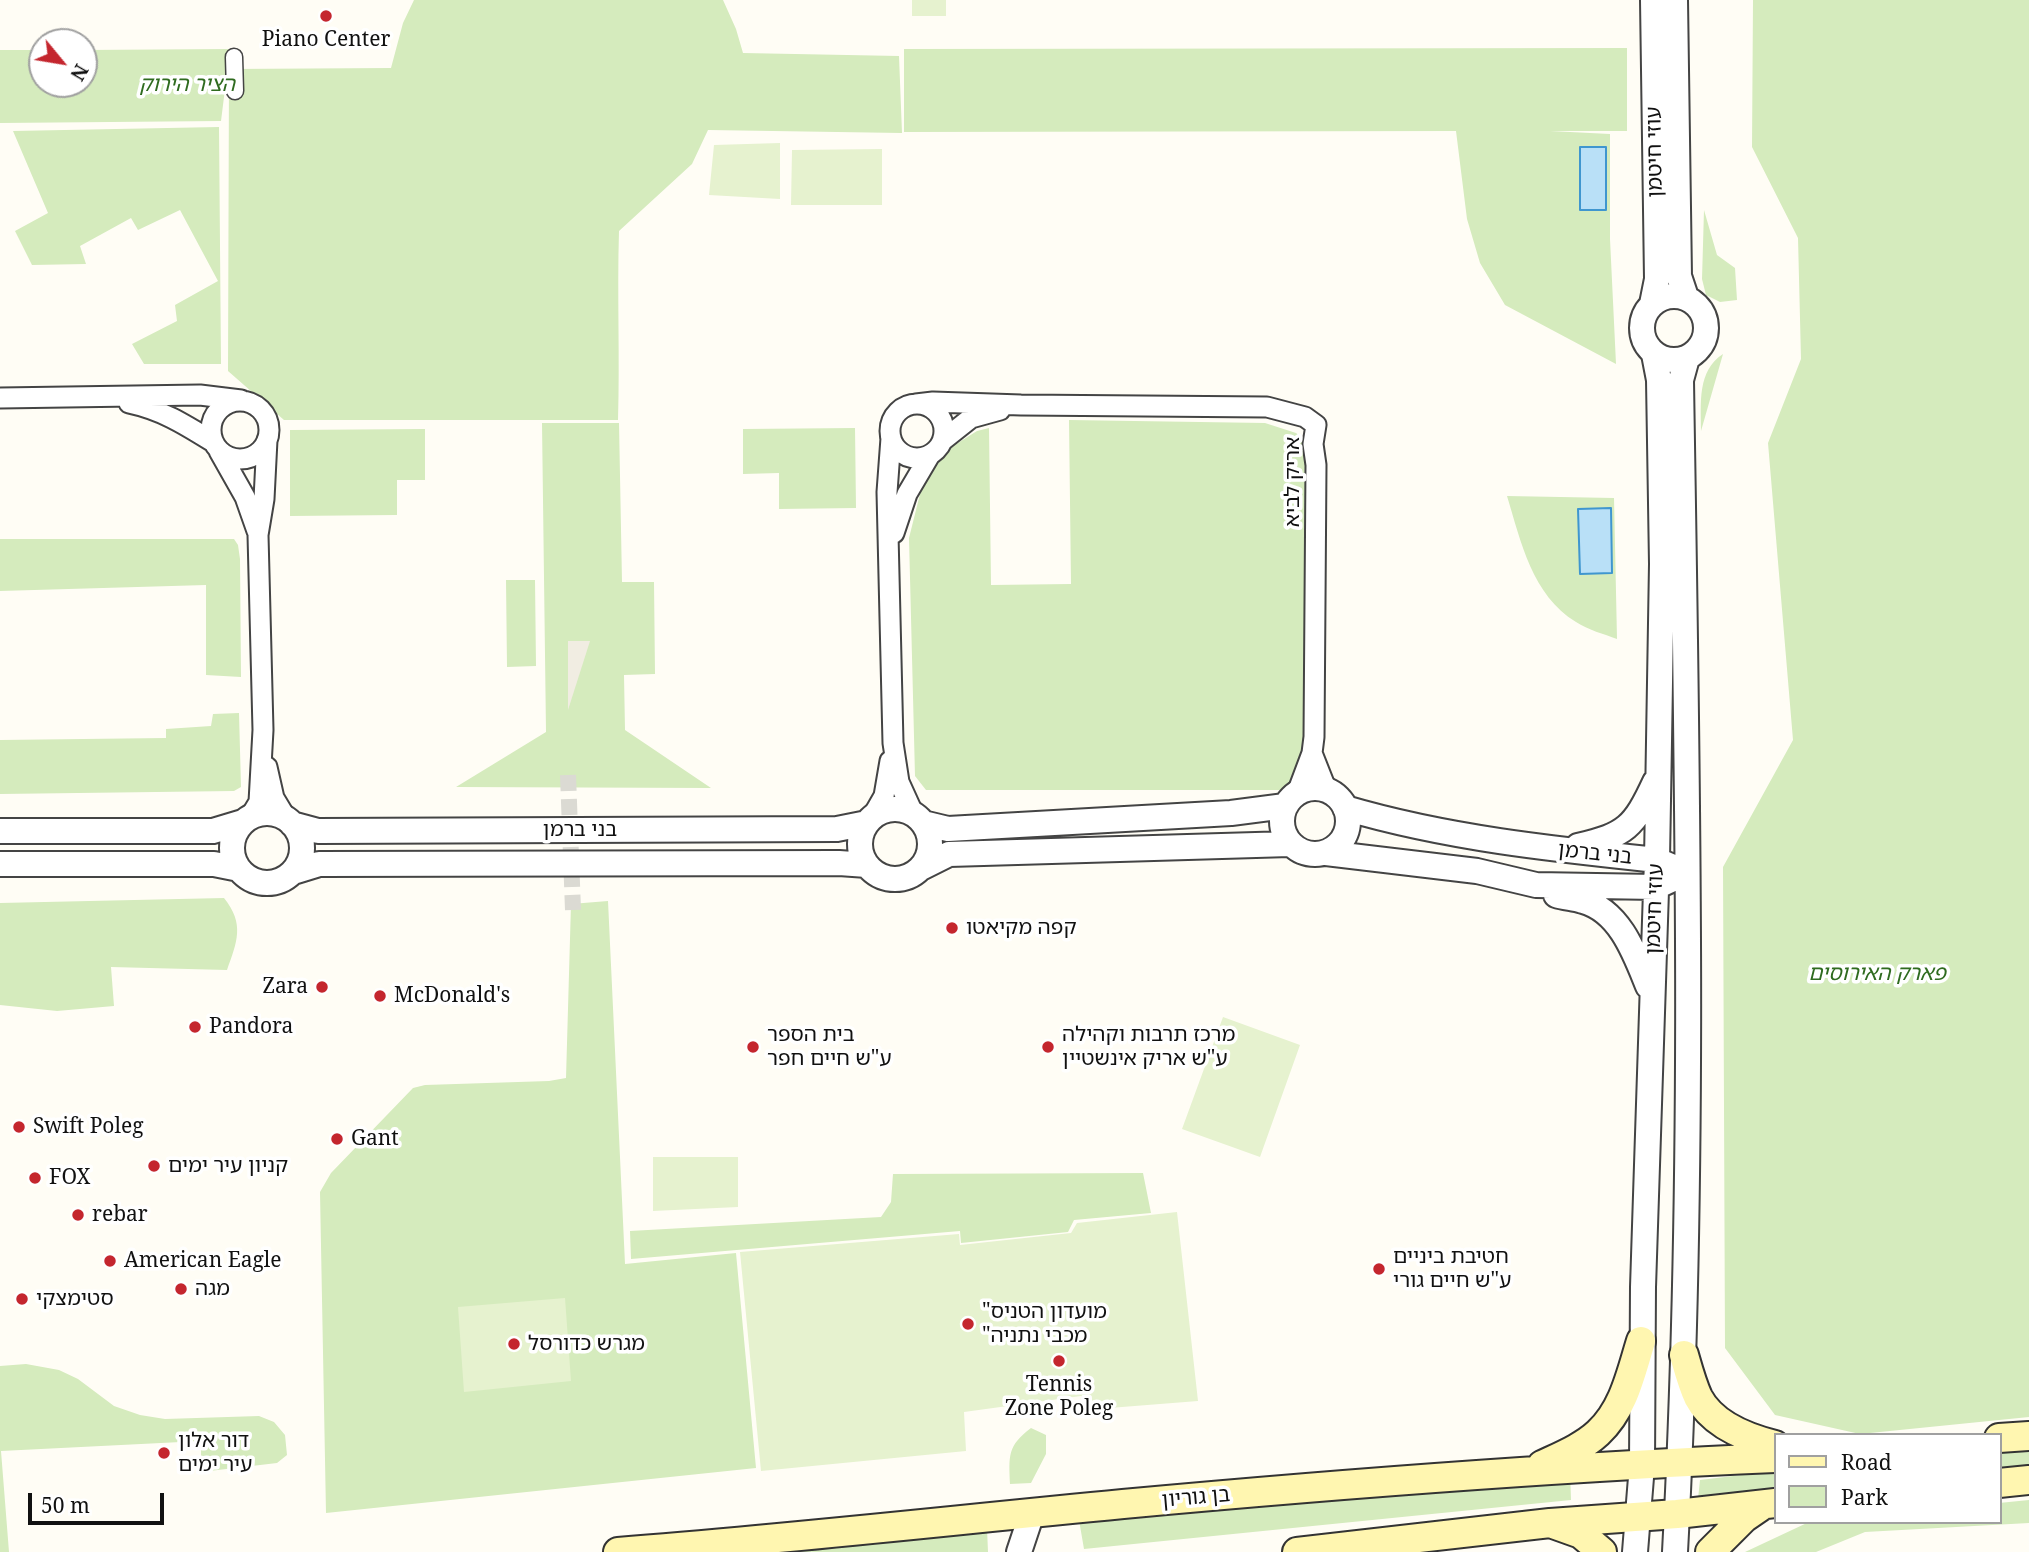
<!DOCTYPE html>
<meta charset="utf-8">
<style>
body{margin:0}
#map{position:relative;width:2029px;height:1552px;overflow:hidden;background:#fffdf5;font-family:"Noto Serif",serif}
canvas{display:block}
.legend{position:absolute;left:1774px;top:1433px;width:228px;height:91px;box-sizing:border-box;background:#fff;border:2px solid #a0a0a0;margin:0;padding:9px 12px;list-style:none;font-size:21px;color:#111}
.legend li{display:flex;align-items:center;gap:14px;height:35px}
.legend b{width:35px;border:2px solid #a0a0a0}
.north{position:absolute;left:28px;top:28px;width:70px;height:70px;box-sizing:border-box;background:#fff;border:2px solid #a0a0a0;border-radius:50%;rotate:120deg;font-size:19px;font-weight:700;line-height:28px;text-align:center;color:#111}
.north::after{content:'';display:block;margin:auto;width:24px;height:32px;background:#c4262e;clip-path:polygon(50% 0,100% 100%,50% 72%,0 100%)}
.scale{position:absolute;left:28px;top:1493px;width:136px;height:32px;box-sizing:border-box;border:4px solid #111;border-top:0;padding-left:9px;font-size:21px;line-height:24px;white-space:nowrap;color:#111;-webkit-text-stroke:5px #fff;paint-order:stroke}
</style>
<div id="map">
<canvas width="2029" height="1552"></canvas>
<ul class="legend">
<li><b style="height:9px;background:#fff6b0"></b>Road</li>
<li><b style="height:19px;background:#d5ebbd"></b>Park</li>
</ul>
<div class="north">N</div>
<div class="scale">50 m</div>
</div>
<script>
const ctx = document.querySelector('canvas').getContext('2d');
ctx.lineJoin = 'round';
function fillPath(path, color) { ctx.fillStyle = color; ctx.fill(path, 'evenodd'); }
function strokePath(path, color, width, dash) { ctx.strokeStyle = color; ctx.lineWidth = width; ctx.lineCap = dash ? 'butt' : 'round'; ctx.setLineDash(dash || []); ctx.stroke(path); }
function write(font, color, halo, rows, align = 'center') {
  ctx.font = font + ' "Noto Serif","Noto Sans Hebrew",serif'; ctx.lineWidth = 7; ctx.setLineDash([]); ctx.textBaseline = 'middle'; ctx.strokeStyle = halo; ctx.fillStyle = color; for (const [text, x, y, turn = 0] of rows) {
    ctx.save(); ctx.translate(x, y); ctx.rotate((+turn || 0) * Math.PI / 180); ctx.textAlign = isNaN(turn) ? turn : align; if (halo) ctx.strokeText(text, 0, 0); ctx.fillText(text, 0, 0); ctx.restore();
  }
}
fillPath(new Path2D(`
 M 414,0 L 723,0 L 736,29 L 743,53 L 899,56 L 902,133 L 708,130 L 692,164 L 619,231 C 617,294 620,357 618,420 L 284,420 L 228,371 L 229,69 L 391,68 L 403,23 Z
 M 1753,0 L 2029,0 L 2029,1417 L 1860,1434 L 1775,1415 L 1725,1348 L 1723,867 L 1793,740 L 1768,443 L 1801,359 L 1798,238 L 1752,147 Z
 M 1627,48 L 1627,131 L 1550,131 L 1610,134 L 1610,239 L 1616,364 L 1505,305 L 1480,263 L 1467,219 L 1456,131 L 904,132 L 904,49 Z
 M 230,49 L 221,121 L 0,123 L 0,50 L 42,50 L 42,84 L 84,84 L 84,50 Z
 M 219,127 L 221,364 L 144,364 L 132,344 L 177,321 L 175,305 L 218,281 L 180,210 L 138,230 L 131,218 L 80,246 L 86,264 L 32,265 L 15,231 L 48,213 L 13,131 Z
 M 1704,210 L 1717,255 L 1735,268 L 1737,300 L 1720,302 L 1706,295 L 1702,279 Z
 M 1723,354 L 1701,431 C 1701,403 1697,371 1723,354 Z
 M 1069,420 L 1265,423 L 1296,433 L 1314,448 L 1319,470 L 1302,790 L 926,790 L 915,776 L 909,538 L 921,490 L 945,451 L 977,431 L 989,428 L 991,585 L 1071,584 Z
 M 542,423 L 619,423 L 622,582 L 654,582 L 655,674 L 624,675 L 625,730 L 711,788 L 456,787 L 546,732 Z
 M 855,428 L 856,508 L 779,509 L 779,473 L 743,474 L 743,429 Z
 M 425,429 L 425,480 L 397,480 L 397,515 L 290,516 L 290,430 Z
 M 1507,496 L 1614,498 L 1617,639 C 1604,634 1588,630 1576,622 C 1532,595 1521,542 1507,496 Z
 M 0,539 L 234,539 L 238,545 L 240,559 L 241,677 L 206,675 L 206,585 L 0,591 Z
 M 506,580 L 535,580 L 536,666 L 507,667 Z
 M 239,713 L 241,787 L 234,791 L 0,794 L 0,740 L 166,738 L 166,729 L 211,726 L 213,714 Z
 M 224,898 C 245,924 237,942 227,970 L 111,967 L 114,1006 L 57,1011 L 0,1005 L 0,903 Z
 M 608,901 L 625,1264 L 736,1253 L 756,1468 L 326,1513 L 320,1192 L 331,1173 L 413,1088 L 425,1085 L 549,1081 L 566,1078 L 571,904 Z
 M 1143,1173 L 1151,1213 L 1074,1220 L 1068,1232 L 961,1243 L 960,1231 L 631,1259 L 630,1231 L 881,1217 L 891,1202 L 893,1174 Z
 M 26,1364 L 59,1370 L 78,1379 L 114,1406 L 140,1415 L 165,1419 L 259,1416 L 274,1422 L 285,1435 L 287,1455 L 277,1463 L 201,1472 L 201,1441 L 1,1451 L 9,1552 L 0,1552 L 0,1366 Z
 M 1031,1428 L 1046,1435 L 1046,1454 L 1031,1483 L 1010,1484 C 1009,1456 1007,1446 1031,1428 Z
 M 2029,1441 L 2029,1466 L 1999,1469 L 1999,1444 Z
 M 1570,1469 L 1571,1500 L 1084,1549 L 1079,1520 Z
 M 1775,1471 L 1775,1492 L 1698,1499 L 1700,1480 Z
 M 2029,1500 L 2029,1523 L 1865,1532 L 1816,1552 L 1745,1552 L 1809,1522 L 1999,1522 L 1999,1503 Z
 M 987,1528 L 988,1552 L 728,1552 Z`), '#d5ebbd');
fillPath(new Path2D(`
 M 912,0 L 946,0 L 946,16 L 912,16 Z
 M 780,143 L 780,199 L 709,195 L 714,145 Z
 M 882,149 L 882,205 L 791,205 L 792,150 Z
 M 1223,1017 L 1300,1045 L 1260,1157 L 1182,1129 Z
 M 653,1157 L 738,1157 L 738,1207 L 653,1211 Z
 M 1177,1212 L 1198,1401 L 1084,1410 L 1081,1396 L 964,1412 L 966,1451 L 761,1471 L 740,1252 L 959,1234 L 960,1245 L 1071,1233 L 1077,1223 Z
 M 565,1298 L 571,1381 L 464,1392 L 458,1307 Z`), '#e6f2cf');
fillPath(new Path2D(`
 M 568,641 L 590,641 L 568,710 Z`), '#f1ede2');
const water = new Path2D(`
 M 1580,147 L 1606,147 L 1606,210 L 1580,210 Z
 M 1611,508 L 1612,573 L 1580,574 L 1578,509 Z`);
fillPath(water, '#b9e0f7');
strokePath(water, '#3f96cf', 2);
strokePath(new Path2D(`
 M 568,775 L 573,910`), '#dbdad3', 16, [16, 8]);
const pedestrian = new Path2D(`
 M 234,57 L 235,91`);
const minor = new Path2D(`
 M 0,398 L 200,395 L 241,400
 M211 430a29 29 0 1 1 58 0a29 29 0 1 1-58 0Z
 M 129,403 C 162,410 184,424 213,442
 M 916,404 L 933,402 L 1021,405 L 1267,407 L 1305,417 L 1316,425 L 1313,444 L 1316,465 L 1314,737 L 1312,753 L 1297,793
 M890 431a27 27 0 1 1 54 0a27 27 0 1 1-54 0Z
 M 891,438 L 887,492 L 893,743 L 899,782 L 914,815
 M 942,441 L 971,418 L 1000,410
 M 219,451 L 245,497 L 257,531
 M 894,533 L 907,494 L 930,455
 M 1312,753 L 1327,791
 M 267,767 L 274,798 L 286,818
 M 250,817 L 259,802 L 263,730 L 258,535 L 264,499 L 267,440
 M 872,817 L 884,796 L 890,761`);
const tertiary = new Path2D(`
 M 1675,0 L 1679,276 L 1686,297
 M1642 328a32 32 0 1 1 64 0a32 32 0 1 1-64 0Z
 M 1652,304 L 1657,279 L 1653,0
 M1282 821a33 33 0 1 1 66 0a33 33 0 1 1-66 0Z
 M 1345,808 C 1447,838 1552,849 1657,860 L 1671,866
 M860 844a35 35 0 1 1 70 0a35 35 0 1 1-70 0Z
 M232 848a35 35 0 1 1 70 0a35 35 0 1 1-70 0Z
 M 923,823 L 948,829 L 1231,813 L 1285,806
 M 292,824 L 318,831 L 837,829 L 867,823
 M 0,831 L 213,831 L 243,822
 M 1578,846 C 1626,835 1634,827 1655,782
 M 1326,853 L 1477,871 L 1536,885 L 1656,887 L 1671,880
 M 0,864 L 214,864 L 239,869
 M 921,868 L 949,854 L 1290,844
 M 293,872 L 319,864 L 839,863 L 867,865
 M 1556,895 C 1565,898 1574,898 1583,901 C 1620,911 1635,954 1648,986
 M 1019,1552 L 1032,1513
 M 1635,1552 L 1642,1465 L 1643,1287 L 1657,860 L 1662,564 L 1659,380 L 1654,354
 M 1675,1552 C 1696,1162 1687,770 1681,380 L 1687,358`);
const secondary = new Path2D(`
 M 1684,1355 C 1688,1369 1692,1384 1698,1397 C 1712,1424 1747,1438 1775,1445
 M 1999,1438 L 2029,1436
 M 1542,1465 C 1561,1456 1583,1447 1598,1433 C 1624,1409 1631,1373 1641,1341
 M 1999,1483 L 2029,1480
 M 1553,1524 L 1581,1534 L 1602,1552
 M 618,1552 C 787,1539 955,1520 1123,1504 C 1340,1484 1558,1467 1775,1458
 M 1297,1552 L 1550,1523 L 1677,1514 L 1775,1503
 M 1710,1552 L 1744,1518 L 1763,1505`);
strokePath(pedestrian, '#444', 19);
strokePath(minor, '#444', 23);
strokePath(tertiary, '#444', 28);
strokePath(secondary, '#333', 32);
strokePath(pedestrian, '#fff', 16);
strokePath(minor, '#fff', 19);
strokePath(tertiary, '#fff', 24);
strokePath(secondary, '#fff6b0', 28);
for (const [x, y, r, color] of [
 [326,16,7,"#c4262e"],
 [952,928,7,"#c4262e"],
 [322,987,7,"#c4262e"],
 [380,996,7,"#c4262e"],
 [195,1027,7,"#c4262e"],
 [753,1047,7,"#c4262e"],
 [1048,1047,7,"#c4262e"],
 [19,1127,7,"#c4262e"],
 [337,1139,7,"#c4262e"],
 [154,1166,7,"#c4262e"],
 [35,1178,7,"#c4262e"],
 [78,1215,7,"#c4262e"],
 [110,1261,7,"#c4262e"],
 [1379,1269,7,"#c4262e"],
 [181,1289,7,"#c4262e"],
 [22,1299,7,"#c4262e"],
 [968,1324,7,"#c4262e"],
 [514,1344,7,"#c4262e"],
 [1059,1361,7,"#c4262e"],
 [164,1453,7,"#c4262e"]
]) { const dot = new Path2D(); dot.arc(x, y, r, 0, 2 * Math.PI); ctx.fillStyle = color; ctx.fill(dot); strokePath(dot, '#fff', 2.5); }
write('21px', '#111', '#fff', [
 ["Piano Center",326,40,"center"],
 ["קפה מקיאטו",966,928],
 ["Zara",308,987,"right"],
 ["McDonald's",394,996],
 ["Pandora",209,1027],
 ["בית הספר",767,1035],
 ["ע\"ש חיים חפר",767,1059],
 ["מרכז תרבות וקהילה",1062,1035],
 ["ע\"ש אריק אינשטיין",1062,1059],
 ["Swift Poleg",33,1127],
 ["Gant",351,1139],
 ["קניון עיר ימים",168,1166],
 ["FOX",49,1178],
 ["rebar",92,1215],
 ["חטיבת ביניים",1393,1257],
 ["ע\"ש חיים גורי",1393,1281],
 ["American Eagle",124,1261],
 ["מגה",195,1289],
 ["סטימצקי",36,1299],
 ["\"מועדון הטניס",982,1312],
 ["\"מכבי נתניה",982,1336],
 ["מגרש כדורסל",528,1344],
 ["Tennis",1059,1385,"center"],
 ["Zone Poleg",1059,1409,"center"],
 ["דור אלון",178,1441],
 ["עיר ימים",178,1465]
], 'left');
write('italic 21px', '#2f6b1f', '#fff', [
 ["הציר הירוק",187,85],
 ["פארק האירוסים",1877,974]
]);
write('21px', '#111', '#fff', [
 ["עוזי חיטמן",1655,152,-91],
 ["אריק לביא",1293,482,-90],
 ["בני ברמן",580,830],
 ["בני ברמן",1595,854,6],
 ["עוזי חיטמן",1655,909,-88],
 ["בן גוריון",1196,1498,-5]
]);
</script>
